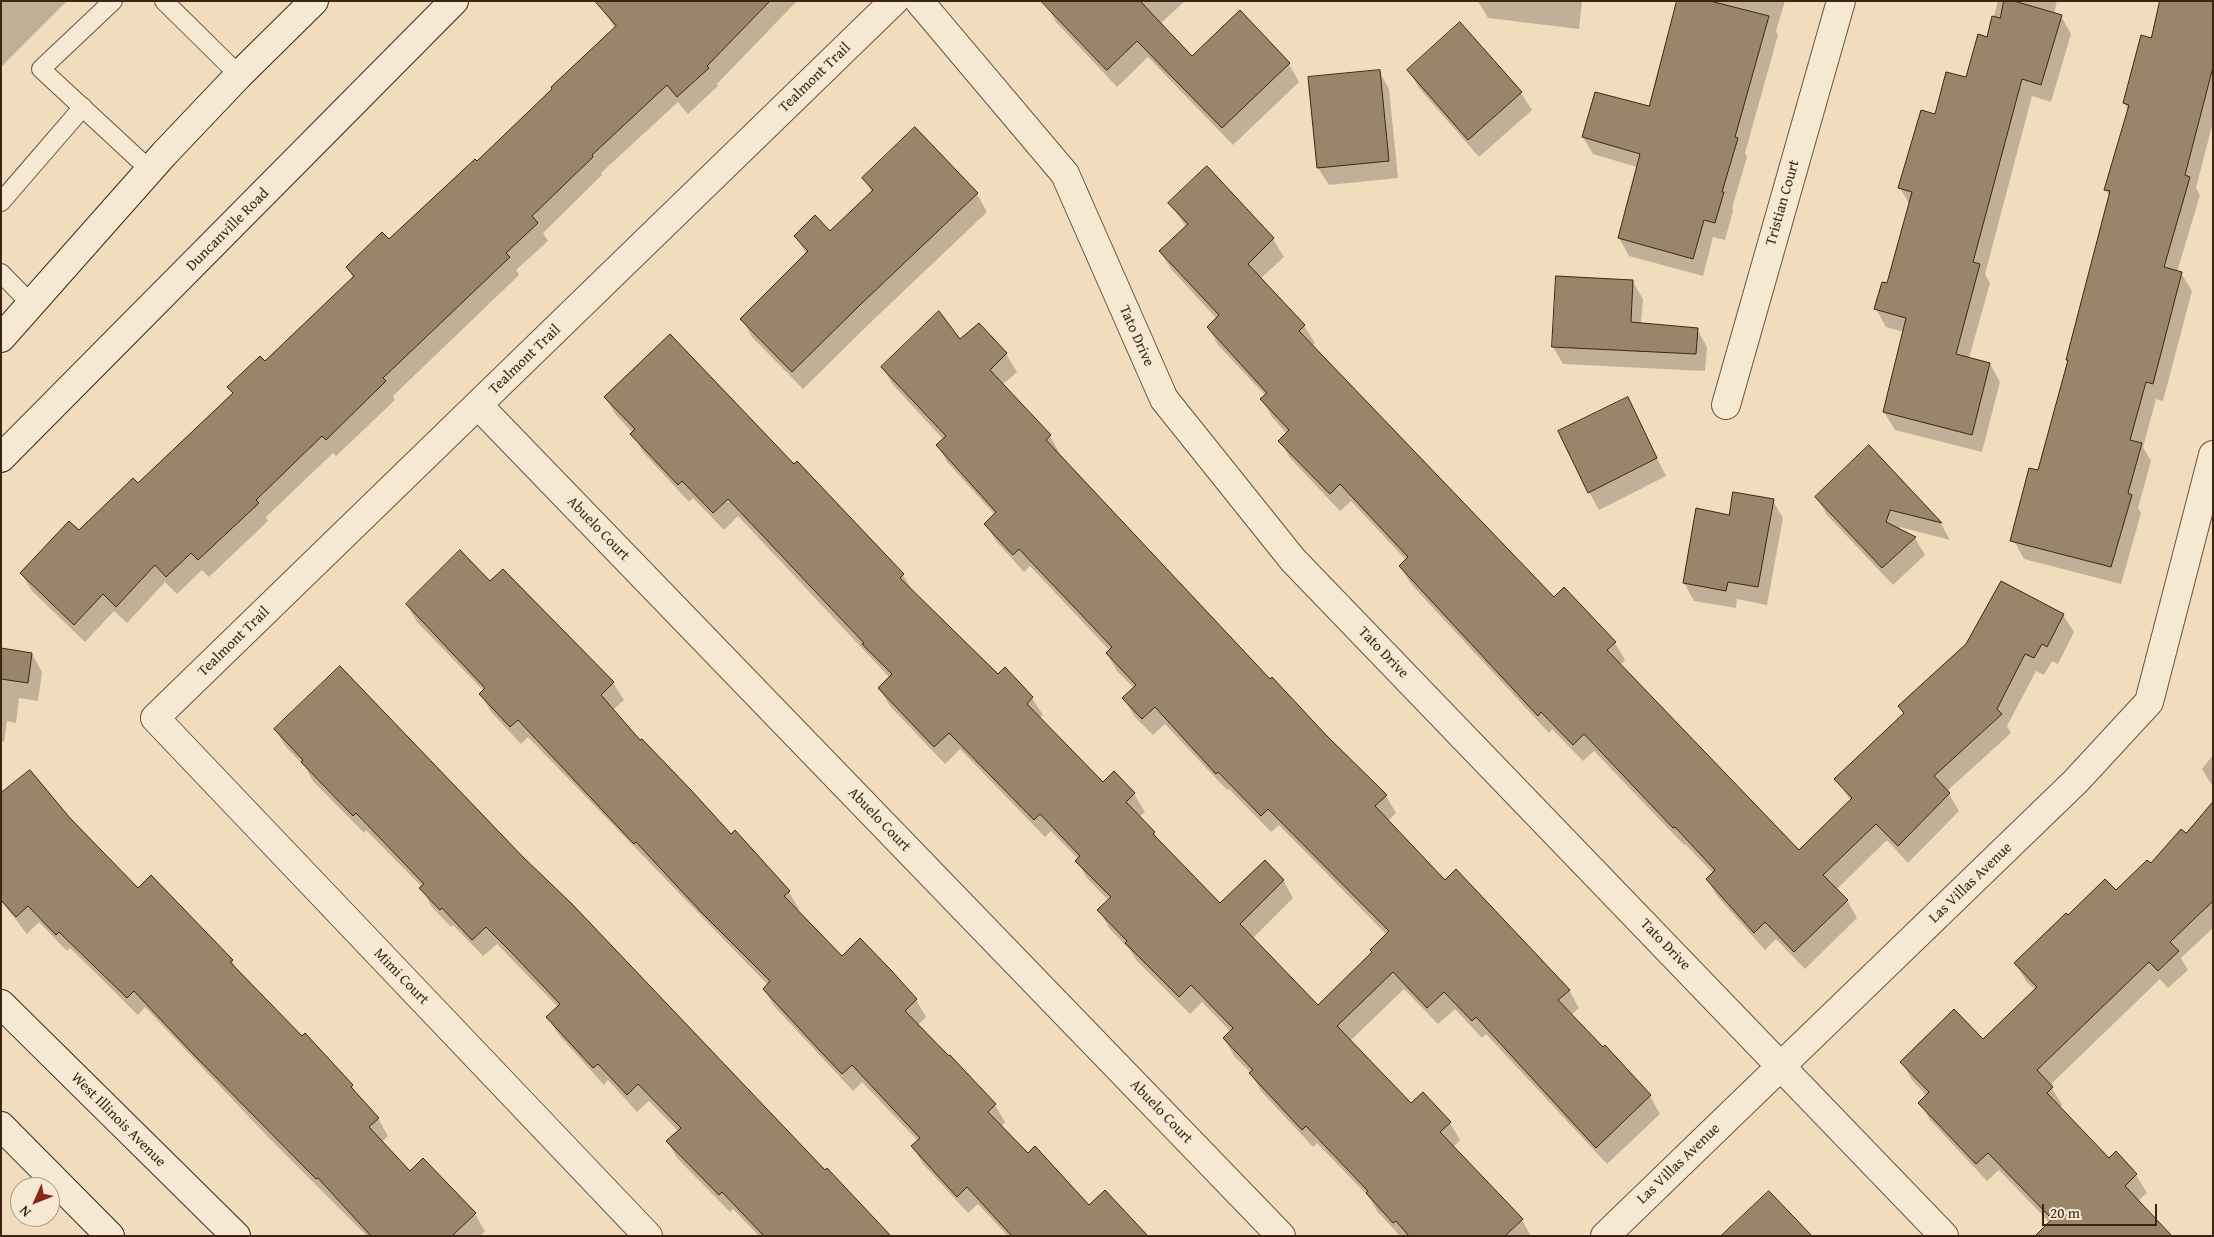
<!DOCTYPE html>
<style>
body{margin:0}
#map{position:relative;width:2214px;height:1237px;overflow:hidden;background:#f1ddbd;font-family:"Gentium Book Plus",serif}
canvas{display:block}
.frame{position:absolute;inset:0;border:2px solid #3c2611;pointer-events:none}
.north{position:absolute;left:10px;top:1177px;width:50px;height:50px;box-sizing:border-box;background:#f6e9d4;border:1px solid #ac9b86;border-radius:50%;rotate:226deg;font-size:14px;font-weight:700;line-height:20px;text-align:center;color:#3c2611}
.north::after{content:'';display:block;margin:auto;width:18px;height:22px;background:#8f2418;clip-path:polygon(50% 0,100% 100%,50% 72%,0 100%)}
.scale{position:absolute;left:2042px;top:1204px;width:115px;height:22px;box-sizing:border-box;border:2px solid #3c2611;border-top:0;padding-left:6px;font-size:15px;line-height:18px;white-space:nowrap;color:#3c2611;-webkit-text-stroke:4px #f6e9d4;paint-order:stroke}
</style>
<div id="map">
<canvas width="2214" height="1237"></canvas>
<div class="frame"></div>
<div class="north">N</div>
<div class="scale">20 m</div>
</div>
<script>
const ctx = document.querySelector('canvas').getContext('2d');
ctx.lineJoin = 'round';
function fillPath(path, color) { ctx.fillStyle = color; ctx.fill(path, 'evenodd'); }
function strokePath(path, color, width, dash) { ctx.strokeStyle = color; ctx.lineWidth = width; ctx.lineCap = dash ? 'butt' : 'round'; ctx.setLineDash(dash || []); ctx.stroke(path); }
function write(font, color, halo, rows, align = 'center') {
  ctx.font = font + ' "Gentium Book Plus",serif'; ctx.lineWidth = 4; ctx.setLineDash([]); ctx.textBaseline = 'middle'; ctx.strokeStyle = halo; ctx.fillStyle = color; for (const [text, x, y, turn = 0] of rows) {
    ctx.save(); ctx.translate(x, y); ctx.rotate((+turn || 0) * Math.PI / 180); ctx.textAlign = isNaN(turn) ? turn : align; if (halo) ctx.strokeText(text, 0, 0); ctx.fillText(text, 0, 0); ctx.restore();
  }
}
fillPath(new Path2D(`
 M 1,1 L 67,1 L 1,67 Z
 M 613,1 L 797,1 L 717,84 L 718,86 L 688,114 L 678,102 L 601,173 L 602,175 L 543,233 L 548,241 L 516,270 L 519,275 L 393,396 L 395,400 L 336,456 L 333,453 L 266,517 L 268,521 L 209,577 L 202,570 L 177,594 L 165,582 L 127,623 L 114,611 L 85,642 L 32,591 L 21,573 L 79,532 L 138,484 L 233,394 L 229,387 L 265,363 L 353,278 L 347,267 L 389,241 L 477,163 L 615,29 L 604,10 Z
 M 1049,1 L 1185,1 L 1160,24 L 1191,57 L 1289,64 L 1299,82 L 1233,145 L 1148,57 L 1117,87 L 1056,22 L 1046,5 Z
 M 1478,1 L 1582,1 L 1579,29 L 1488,18 Z
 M 1678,1 L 1785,1 L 1776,31 L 1778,35 L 1745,153 L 1747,157 L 1732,208 L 1733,211 L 1725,240 L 1713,237 L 1703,276 L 1629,256 L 1619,238 L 1637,167 L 1593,154 L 1583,137 L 1650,107 Z
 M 1998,1 L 2057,1 L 2054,14 L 2061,16 L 2071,34 L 2051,102 L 2032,96 L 1985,274 L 1990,283 L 1969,358 L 1990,364 L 2000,382 L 1982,452 L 1895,430 L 1884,412 L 1904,332 L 1886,327 L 1876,309 L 1888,285 L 1910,205 L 1900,188 L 1936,116 L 1967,79 L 1988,38 Z
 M 2213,1 L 2213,122 L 2196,188 L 2200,195 L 2177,272 L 2181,273 L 2192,291 L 2163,401 L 2156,399 L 2143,447 L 2151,461 L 2138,508 L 2141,513 L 2121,584 L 2024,559 L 2014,541 L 2039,471 L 2110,198 L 2106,190 L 2129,111 L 2124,103 L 2152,40 Z
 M 1462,26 L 1521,93 L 1532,110 L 1479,157 L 1419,88 L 1409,70 Z
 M 1379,71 L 1389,89 L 1398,178 L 1329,185 L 1318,168 Z
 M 915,129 L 977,194 L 987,212 L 870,323 L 803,389 L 752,337 L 742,319 L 807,255 L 795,236 L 830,233 L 872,193 L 864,178 Z
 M 1207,168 L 1273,239 L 1284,257 L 1260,279 L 1304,326 L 1315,343 L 1312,346 L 1554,599 L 1615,643 L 1625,660 L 1620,665 L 1799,852 L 1851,801 L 1836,779 L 1904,715 L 1900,706 L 2063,615 L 2074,632 L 2058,664 L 2052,661 L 2044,675 L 2036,671 L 2007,726 L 2011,733 L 1947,791 L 1959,811 L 1908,863 L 1887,840 L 1836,890 L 1847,900 L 1857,918 L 1805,969 L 1776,939 L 1765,950 L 1717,896 L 1707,879 L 1713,873 L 1685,844 L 1684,845 L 1594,751 L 1583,761 L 1552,729 L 1549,733 L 1411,584 L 1400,566 L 1406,560 L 1351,501 L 1340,511 L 1290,458 L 1280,441 L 1287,434 L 1272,417 L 1262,399 L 1266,396 L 1218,345 L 1208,327 L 1217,319 L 1171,269 L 1160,251 L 1186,227 L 1170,203 Z
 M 1633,282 L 1643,299 L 1641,324 L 1697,329 L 1707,347 L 1705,371 L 1563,364 L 1553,347 Z
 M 979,325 L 1006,354 L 1017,372 L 1002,385 L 1050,436 L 1060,454 L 1059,455 L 1270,681 L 1386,796 L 1396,813 L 1388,821 L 1445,882 L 1569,990 L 1579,1008 L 1571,1015 L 1603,1049 L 1605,1047 L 1650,1096 L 1660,1114 L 1607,1164 L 1486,1034 L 1482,1038 L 1455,1009 L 1438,1024 L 1404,989 L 1350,1041 L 1411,1104 L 1450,1123 L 1460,1140 L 1453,1147 L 1522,1220 L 1531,1236 L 1400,1236 L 1377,1211 L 1369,1197 L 1317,1143 L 1313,1147 L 1261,1091 L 1251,1073 L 1234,1056 L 1224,1038 L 1231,1032 L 1202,1002 L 1190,1014 L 1137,961 L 1130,950 L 1109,928 L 1099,910 L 1109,901 L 1087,878 L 1077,861 L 1078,859 L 1051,831 L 1045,837 L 960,749 L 945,764 L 890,706 L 879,688 L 890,678 L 738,516 L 724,530 L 693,498 L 689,502 L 642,451 L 633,433 L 616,415 L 605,397 L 794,466 L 797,463 L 903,575 L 914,593 L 998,675 L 1005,669 L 1032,698 L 1043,715 L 1039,719 L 1103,784 L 1114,773 L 1134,794 L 1145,812 L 1139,817 L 1154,833 L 1161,844 L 1220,905 L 1283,880 L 1293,898 L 1252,939 L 1318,1007 L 1373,953 L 1387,935 L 1279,825 L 1271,832 L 1229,789 L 1227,790 L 1165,724 L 1153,735 L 1134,716 L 1124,698 L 1134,688 L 1117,671 L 1107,654 L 1110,651 L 1030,566 L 1024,572 L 996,541 L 986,524 L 995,515 L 948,463 L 938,446 L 944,440 L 893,385 L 883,368 L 960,341 Z
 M 1627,399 L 1666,476 L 1599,510 L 1589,492 Z
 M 1869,447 L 1941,524 L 1950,540 L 1900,527 L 1899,530 L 1915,538 L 1925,555 L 1893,585 L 1827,515 L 1817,498 Z
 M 1773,501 L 1783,518 L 1767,605 L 1737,599 L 1736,608 L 1694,601 L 1684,583 L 1730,516 Z
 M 503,570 L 613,683 L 624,700 L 613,710 L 730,836 L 789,892 L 799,909 L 797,911 L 842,957 L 916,1000 L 926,1017 L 917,1026 L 995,1105 L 1005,1122 L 1001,1127 L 1028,1155 L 1089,1206 L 1146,1236 L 1008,1236 L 978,1204 L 968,1213 L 923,1164 L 912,1146 L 918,1141 L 862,1082 L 853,1091 L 774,1006 L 764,989 L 768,985 L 528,737 L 521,744 L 491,712 L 481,694 L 484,691 L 417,622 L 407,605 L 490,583 Z
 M 1,649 L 32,654 L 42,672 L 38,701 L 19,698 L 16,723 L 7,721 L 4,742 L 1,741 Z
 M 275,729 L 825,1172 L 889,1236 L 759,1236 L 733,1209 L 730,1212 L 677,1158 L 667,1141 L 679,1132 L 649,1101 L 637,1112 L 608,1080 L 604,1085 L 558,1034 L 548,1017 L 558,1007 L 497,944 L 483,956 L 453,925 L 451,927 L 431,906 L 422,887 L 366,830 L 364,833 L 312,780 L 306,768 L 286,747 Z
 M 2213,755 L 2213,787 L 2202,769 Z
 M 2213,804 L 2213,928 L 2181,958 L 2188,970 L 2168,988 L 2160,979 L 2050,1085 L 2062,1105 L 2059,1108 L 2109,1160 L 2116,1153 L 2136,1175 L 2147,1193 L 2138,1201 L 2050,1223 L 1999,1170 L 1987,1181 L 1930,1120 L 1920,1103 L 1927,1096 L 1912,1080 L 1902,1062 L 1983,1041 L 2035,990 L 2026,981 L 2016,964 L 2068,917 L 2116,892 L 2151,865 L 2186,835 Z
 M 69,819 L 138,890 L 232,960 L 238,972 L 352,1086 L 359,1098 L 378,1118 L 388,1136 L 382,1142 L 410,1172 L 475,1214 L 485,1231 L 480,1236 L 367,1236 L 268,1137 L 145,1007 L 138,1015 L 70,948 L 67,951 L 39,922 L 27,934 L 1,901 L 1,887 Z`), '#0003');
const building = new Path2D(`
 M 595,1 L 770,1 L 707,66 L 709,68 L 677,97 L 667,85 L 592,155 L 593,157 L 532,216 L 538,223 L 506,253 L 510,257 L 383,378 L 386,381 L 326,440 L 322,436 L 256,500 L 259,503 L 198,560 L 191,553 L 166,577 L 155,565 L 116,607 L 103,594 L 74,625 L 20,573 L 69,521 L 79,530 L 133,478 L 138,483 L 233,393 L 227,387 L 260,356 L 265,361 L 354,276 L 346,267 L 382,232 L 389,239 L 475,159 L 477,161 L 552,89 L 551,87 L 616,26 Z
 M 1041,1 L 1140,1 L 1192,56 L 1240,10 L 1290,63 L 1222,128 L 1137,41 L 1107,70 Z
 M 1677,1 L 1710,1 L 1769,16 L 1735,137 L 1738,138 L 1722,192 L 1724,192 L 1715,223 L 1704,220 L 1693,259 L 1618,238 L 1640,154 L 1582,137 L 1595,92 L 1649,106 Z
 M 2004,1 L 2014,1 L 2062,15 L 2041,85 L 2022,79 L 1973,262 L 1980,264 L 1956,354 L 1990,363 L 1972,435 L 1883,412 L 1906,318 L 1874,309 L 1882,282 L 1887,283 L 1912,192 L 1898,188 L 1921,110 L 1935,114 L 1946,72 L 1966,77 L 1978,34 L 1987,37 L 1992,16 L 2000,18 Z
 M 2160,1 L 2213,1 L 2213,67 L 2185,175 L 2190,177 L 2164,267 L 2182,272 L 2153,384 L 2146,382 L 2130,440 L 2142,443 L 2128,493 L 2132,495 L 2111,567 L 2010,541 L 2029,468 L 2038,470 L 2068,360 L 2066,360 L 2110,191 L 2104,190 L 2129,105 L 2123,103 L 2141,35 L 2151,38 Z
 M 1460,22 L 1522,92 L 1468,140 L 1407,70 Z
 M 1380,70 L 1389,161 L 1317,168 L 1308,77 Z
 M 915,127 L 978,193 L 860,305 L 792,372 L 740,319 L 808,251 L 794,236 L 815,215 L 830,231 L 873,190 L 862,178 Z
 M 1207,166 L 1274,238 L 1248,264 L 1305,325 L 1299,331 L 1554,597 L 1564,587 L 1616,642 L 1607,650 L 1799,850 L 1852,798 L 1834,779 L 1904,713 L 1898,706 L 1966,644 L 2001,581 L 2064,614 L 2047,647 L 2042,644 L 2034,658 L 2025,654 L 1997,709 L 2002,714 L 1934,776 L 1950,793 L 1898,846 L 1876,824 L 1823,875 L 1848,900 L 1794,952 L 1765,922 L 1754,933 L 1706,879 L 1715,870 L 1675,827 L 1673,828 L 1584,734 L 1573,745 L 1541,712 L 1538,716 L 1399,566 L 1408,557 L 1340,484 L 1330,494 L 1278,441 L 1289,430 L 1260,399 L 1267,393 L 1207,327 L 1219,315 L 1159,251 L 1188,224 L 1168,203 Z
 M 1556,276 L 1633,280 L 1631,322 L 1698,328 L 1696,354 L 1552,347 Z
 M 939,311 L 960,339 L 979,323 L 1007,353 L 990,370 L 1051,435 L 1046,440 L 1270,679 L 1272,677 L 1327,736 L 1387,795 L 1375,806 L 1445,880 L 1456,869 L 1570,990 L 1558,1000 L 1603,1047 L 1605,1045 L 1651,1095 L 1596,1148 L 1476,1017 L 1472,1021 L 1444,992 L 1427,1008 L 1393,972 L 1337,1026 L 1411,1103 L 1423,1092 L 1451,1122 L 1440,1132 L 1523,1219 L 1505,1236 L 1409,1236 L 1396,1221 L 1393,1223 L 1366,1193 L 1368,1191 L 1306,1126 L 1302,1130 L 1249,1073 L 1253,1070 L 1223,1038 L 1233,1028 L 1191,985 L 1179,997 L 1125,943 L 1127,941 L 1097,910 L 1111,897 L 1075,861 L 1080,856 L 1040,814 L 1034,820 L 949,733 L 934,747 L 878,688 L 892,674 L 862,644 L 864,643 L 728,499 L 713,513 L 682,481 L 678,485 L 630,434 L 635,429 L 604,397 L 670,334 L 794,464 L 797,461 L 904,574 L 900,578 L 998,674 L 1005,667 L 1033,697 L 1027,704 L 1103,782 L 1114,771 L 1135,793 L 1126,802 L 1155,832 L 1153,834 L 1220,903 L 1265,860 L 1284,880 L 1240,924 L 1318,1005 L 1372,952 L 1370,950 L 1389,931 L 1268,809 L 1261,816 L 1218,772 L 1216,774 L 1155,707 L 1142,719 L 1122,698 L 1136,685 L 1106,653 L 1112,647 L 1019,549 L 1013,555 L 984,524 L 996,512 L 936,445 L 946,436 L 881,367 Z
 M 1628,397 L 1657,458 L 1588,493 L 1558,431 Z
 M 1869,445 L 1942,523 L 1890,510 L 1886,522 L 1916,537 L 1882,568 L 1815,497 Z
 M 1733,492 L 1774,499 L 1758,587 L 1728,582 L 1726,591 L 1683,583 L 1696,508 L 1729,515 Z
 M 460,550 L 490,581 L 503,569 L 614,682 L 601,695 L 640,740 L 642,739 L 691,790 L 731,834 L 735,830 L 790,891 L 784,896 L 842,956 L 860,938 L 890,969 L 917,999 L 905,1011 L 949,1056 L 950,1055 L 996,1104 L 988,1112 L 1028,1153 L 1035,1146 L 1089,1205 L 1105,1190 L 1148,1236 L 1012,1236 L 967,1187 L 957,1197 L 911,1146 L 920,1138 L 852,1065 L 842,1074 L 821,1052 L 763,989 L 770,981 L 702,913 L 636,842 L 634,844 L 518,720 L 510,727 L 479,694 L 485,688 L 406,604 Z
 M 1,648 L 32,653 L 28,683 L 1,679 Z
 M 340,666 L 523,857 L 572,904 L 825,1170 L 827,1168 L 891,1236 L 764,1236 L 722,1192 L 719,1195 L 666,1141 L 681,1128 L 638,1084 L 627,1095 L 598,1064 L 593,1068 L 546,1017 L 560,1004 L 511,952 L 486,927 L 472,940 L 442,908 L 440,910 L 419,888 L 424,884 L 356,813 L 353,816 L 301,762 L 303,760 L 274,729 Z
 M 30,770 L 70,818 L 138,888 L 151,875 L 233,960 L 230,962 L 302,1036 L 305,1033 L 353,1085 L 351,1087 L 379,1118 L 369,1127 L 410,1171 L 423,1158 L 476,1213 L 452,1236 L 371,1236 L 318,1178 L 316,1179 L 194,1055 L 134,991 L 127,998 L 59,932 L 56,935 L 28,906 L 16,917 L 1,900 L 1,793 Z
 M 2213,802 L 2213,901 L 2170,942 L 2179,951 L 2158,971 L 2149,962 L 2037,1070 L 2053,1087 L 2047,1093 L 2109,1158 L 2116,1151 L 2137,1174 L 2125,1186 L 2172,1236 L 2035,1236 L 2052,1219 L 1988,1153 L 1976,1164 L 1918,1103 L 1929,1092 L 1900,1062 L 1954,1009 L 1983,1039 L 2037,987 L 2014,963 L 2066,913 L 2068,915 L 2105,879 L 2116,890 L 2147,860 L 2151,863 L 2181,829 L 2186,833 Z
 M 1769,1191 L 1812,1236 L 1721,1236 Z`);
fillPath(building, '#9a856a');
strokePath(building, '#3c2611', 1);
const service = new Path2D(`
 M 113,1 L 41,69 L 150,170
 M 164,1 L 239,75
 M 1,202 L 83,107
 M 1,273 L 31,304`);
const minor = new Path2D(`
 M 919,1 L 1065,174 L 1164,399 L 1293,560 L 1944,1236
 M 478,405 L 1281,1236
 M 1726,405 L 1841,1
 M 648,1236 L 155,718 L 894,1
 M 1605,1236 L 2076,781 L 2149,702 L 2213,455`);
const secondary = new Path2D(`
 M 1,338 L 164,154 L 239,75 L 314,1
 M 1,458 L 454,1
 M 1,1004 L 236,1236
 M 1,1126 L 110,1236`);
strokePath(service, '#69543c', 20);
strokePath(minor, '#69543c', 30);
strokePath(secondary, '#3c2611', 30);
strokePath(service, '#f6e9d4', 18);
strokePath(minor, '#f6e9d4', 28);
strokePath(secondary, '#f6e9d4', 28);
write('15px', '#3c2611', '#f6e9d4', [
 ["Tealmont Trail",815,78,-44],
 ["Tristian Court",1783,203,-74],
 ["Duncanville Road",228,230,-45],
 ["Tato Drive",1136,336,66],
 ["Tealmont Trail",525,360,-44],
 ["Abuelo Court",598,529,46],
 ["Tealmont Trail",234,642,-44],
 ["Tato Drive",1383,653,46],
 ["Abuelo Court",879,820,46],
 ["Las Villas Avenue",1971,883,-44],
 ["Tato Drive",1665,945,46],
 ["Mimi Court",401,977,46],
 ["Abuelo Court",1161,1112,46],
 ["West Illinois Avenue",118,1120,45],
 ["Las Villas Avenue",1679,1164,-44]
]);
</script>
